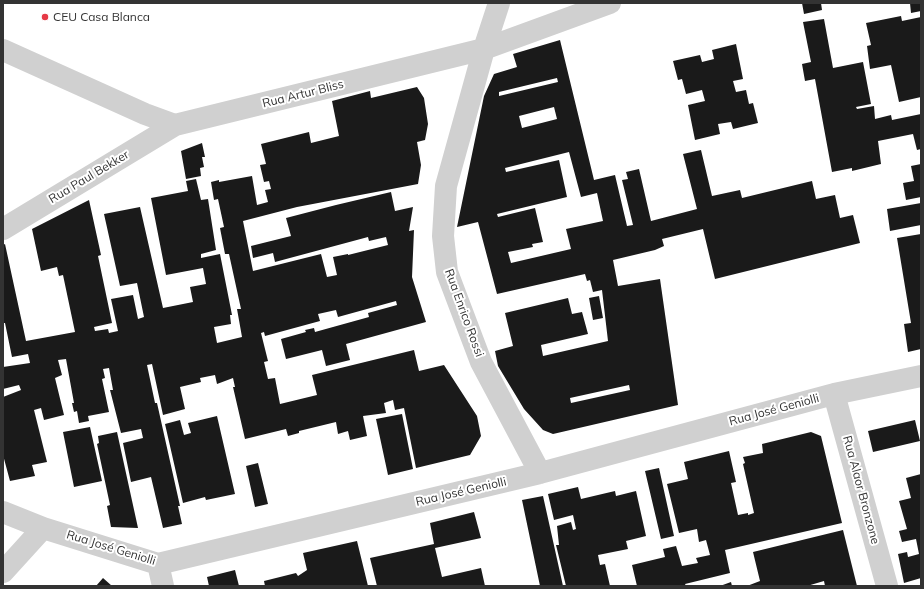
<!DOCTYPE html>
<meta charset="utf-8">
<style>
body{margin:0}
#map{position:relative;width:924px;height:589px;overflow:hidden;background:#fff;font-family:Mulish,sans-serif}
canvas{display:block}
.frame{position:absolute;inset:0;border:4px solid #333;pointer-events:none}
</style>
<div id="map">
<canvas width="924" height="589"></canvas>
<div class="frame"></div>
</div>
<script>
const ctx = document.querySelector('canvas').getContext('2d');
ctx.lineJoin = 'round';
function fillPath(path, color) { ctx.fillStyle = color; ctx.fill(path, 'evenodd'); }
function strokePath(path, color, width, dash) { ctx.strokeStyle = color; ctx.lineWidth = width; ctx.lineCap = dash ? 'butt' : 'round'; ctx.setLineDash(dash || []); ctx.stroke(path); }
function write(font, color, halo, rows, align = 'center') {
  ctx.font = font + ' Mulish,sans-serif'; ctx.lineWidth = 4; ctx.setLineDash([]); ctx.textBaseline = 'middle'; ctx.strokeStyle = halo; ctx.fillStyle = color; for (const [text, x, y, turn = 0] of rows) {
    ctx.save(); ctx.translate(x, y); ctx.rotate((+turn || 0) * Math.PI / 180); ctx.textAlign = isNaN(turn) ? turn : align; if (halo) ctx.strokeText(text, 0, 0); ctx.fillText(text, 0, 0); ctx.restore();
  }
}
fillPath(new Path2D(`
 M 802,3 L 821,3 L 822,10 L 804,14 Z
 M 910,3 L 921,3 L 921,11 L 911,13 Z
 M 901,16 L 902,21 L 921,17 L 921,97 L 899,102 L 891,65 L 870,69 L 867,46 L 871,45 L 866,23 Z
 M 824,19 L 833,68 L 863,62 L 871,104 L 856,107 L 857,109 L 874,106 L 875,119 L 891,115 L 892,120 L 921,114 L 921,149 L 917,150 L 913,134 L 878,141 L 881,164 L 852,171 L 852,168 L 832,172 L 815,79 L 805,81 L 802,64 L 811,62 L 803,22 Z
 M 560,40 L 594,180 L 615,175 L 627,226 L 633,225 L 622,180 L 628,179 L 626,172 L 639,169 L 651,221 L 697,209 L 683,154 L 701,150 L 712,196 L 740,190 L 742,198 L 812,181 L 816,199 L 835,195 L 840,218 L 853,215 L 860,243 L 715,279 L 703,229 L 662,239 L 664,246 L 655,250 L 613,260 L 618,286 L 660,279 L 678,405 L 553,434 L 543,430 L 524,409 L 498,366 L 495,351 L 513,346 L 505,313 L 568,298 L 572,314 L 582,312 L 588,334 L 541,345 L 543,356 L 608,341 L 602,290 L 593,292 L 590,280 L 587,281 L 585,274 L 497,294 L 478,222 L 457,227 L 484,96 L 494,74 L 517,67 L 513,54 ZM 557,78 L 558,82 L 499,96 L 499,92 ZM 554,107 L 557,119 L 522,128 L 519,116 ZM 569,152 L 581,197 L 597,193 L 603,221 L 566,229 L 571,249 L 511,263 L 508,252 L 533,247 L 532,244 L 543,242 L 535,208 L 498,217 L 497,214 L 567,197 L 559,160 L 506,172 L 505,168 ZM 629,385 L 630,390 L 571,403 L 570,398 Z
 M 736,44 L 743,79 L 733,81 L 736,92 L 746,90 L 749,104 L 753,103 L 758,123 L 733,129 L 731,122 L 718,124 L 720,134 L 695,140 L 688,105 L 705,101 L 702,90 L 686,94 L 682,79 L 678,80 L 673,61 L 700,55 L 702,62 L 714,59 L 712,50 Z
 M 417,87 L 424,98 L 428,124 L 425,140 L 417,142 L 421,165 L 418,184 L 297,207 L 243,221 L 253,271 L 321,254 L 327,277 L 337,275 L 333,257 L 348,254 L 348,255 L 388,245 L 386,237 L 369,241 L 368,237 L 275,262 L 273,253 L 253,258 L 251,246 L 291,236 L 286,218 L 336,205 L 391,192 L 395,211 L 413,207 L 409,231 L 414,230 L 412,277 L 426,322 L 346,344 L 350,360 L 326,366 L 322,350 L 286,359 L 281,339 L 306,332 L 305,330 L 314,328 L 315,332 L 369,317 L 368,313 L 397,305 L 396,301 L 338,317 L 336,310 L 318,314 L 320,321 L 265,336 L 264,332 L 261,333 L 268,361 L 264,362 L 268,379 L 275,378 L 280,404 L 317,395 L 312,375 L 414,350 L 419,371 L 444,365 L 477,416 L 481,436 L 470,455 L 416,468 L 404,408 L 395,410 L 393,400 L 384,403 L 386,413 L 363,416 L 367,436 L 350,440 L 348,431 L 338,434 L 336,422 L 299,431 L 299,433 L 288,436 L 286,429 L 245,439 L 233,387 L 235,387 L 233,378 L 217,384 L 215,375 L 200,378 L 201,382 L 180,387 L 185,409 L 163,415 L 152,364 L 147,365 L 155,403 L 157,403 L 180,506 L 178,506 L 182,524 L 163,528 L 151,477 L 131,482 L 123,443 L 143,438 L 141,429 L 121,433 L 110,390 L 113,390 L 109,368 L 103,369 L 105,378 L 102,379 L 109,412 L 88,416 L 89,421 L 79,423 L 77,411 L 74,412 L 72,403 L 74,403 L 66,359 L 58,360 L 62,375 L 55,378 L 64,415 L 44,420 L 41,408 L 34,410 L 47,462 L 32,465 L 35,476 L 10,481 L 3,455 L 3,397 L 21,390 L 19,385 L 3,389 L 3,367 L 30,363 L 28,354 L 12,357 L 5,323 L 3,323 L 3,245 L 5,244 L 26,341 L 75,332 L 63,275 L 59,276 L 57,267 L 41,271 L 32,229 L 89,200 L 101,255 L 98,256 L 112,323 L 94,327 L 95,331 L 108,329 L 109,333 L 118,331 L 111,299 L 133,295 L 138,319 L 144,317 L 137,283 L 120,286 L 104,214 L 140,207 L 163,308 L 193,302 L 190,287 L 206,284 L 203,268 L 166,275 L 151,198 L 188,191 L 186,181 L 196,179 L 201,200 L 208,199 L 216,250 L 201,254 L 201,258 L 220,254 L 232,315 L 230,315 L 231,324 L 214,327 L 217,343 L 242,337 L 237,309 L 241,309 L 229,254 L 225,254 L 220,228 L 224,227 L 218,199 L 214,200 L 211,182 L 219,180 L 219,182 L 252,176 L 257,205 L 268,202 L 265,190 L 271,189 L 269,181 L 264,182 L 260,165 L 266,164 L 261,144 L 309,132 L 311,143 L 339,136 L 332,101 L 370,91 L 371,98 Z
 M 202,143 L 205,157 L 202,157 L 204,167 L 200,168 L 201,176 L 186,179 L 181,151 Z
 M 921,164 L 921,197 L 906,200 L 903,183 L 914,181 L 911,166 Z
 M 921,203 L 921,225 L 890,231 L 887,209 Z
 M 921,234 L 921,349 L 908,352 L 904,324 L 911,323 L 897,238 Z
 M 599,296 L 603,318 L 593,320 L 589,298 Z
 M 402,414 L 413,469 L 388,475 L 376,419 Z
 M 217,416 L 235,494 L 206,500 L 205,497 L 183,503 L 165,424 L 180,420 L 184,435 L 191,433 L 188,423 Z
 M 915,420 L 920,441 L 873,452 L 868,431 Z
 M 90,427 L 102,481 L 74,487 L 63,432 Z
 M 117,432 L 138,528 L 111,527 L 107,506 L 110,505 L 97,444 L 99,443 L 98,436 Z
 M 811,432 L 821,436 L 842,523 L 725,550 L 730,573 L 685,584 L 686,586 L 637,586 L 632,565 L 665,557 L 663,549 L 676,546 L 682,566 L 698,563 L 696,558 L 710,555 L 706,540 L 699,542 L 697,529 L 679,533 L 667,484 L 688,479 L 684,462 L 729,451 L 736,482 L 731,483 L 738,515 L 748,513 L 748,515 L 754,513 L 743,464 L 745,463 L 743,457 L 763,453 L 762,444 Z
 M 258,463 L 268,504 L 255,507 L 246,466 Z
 M 659,468 L 674,536 L 661,539 L 645,471 Z
 M 921,474 L 921,578 L 904,583 L 898,554 L 907,552 L 908,557 L 919,554 L 916,539 L 902,542 L 899,531 L 907,529 L 899,501 L 911,498 L 906,478 Z
 M 578,487 L 581,499 L 615,491 L 616,496 L 636,491 L 646,536 L 626,541 L 628,549 L 598,555 L 600,565 L 605,564 L 610,586 L 566,586 L 556,545 L 559,545 L 557,526 L 571,522 L 573,530 L 576,529 L 573,515 L 554,520 L 548,494 Z
 M 543,496 L 563,586 L 540,586 L 522,500 Z
 M 474,512 L 481,538 L 435,548 L 442,577 L 481,568 L 485,586 L 377,586 L 370,558 L 434,544 L 430,523 Z
 M 843,530 L 857,586 L 825,586 L 824,581 L 807,586 L 747,586 L 760,581 L 753,552 Z
 M 357,541 L 368,586 L 265,586 L 264,581 L 296,573 L 298,576 L 307,570 L 303,553 Z
 M 235,570 L 239,586 L 209,586 L 207,577 Z
 M 103,578 L 112,586 L 96,586 Z
 M 731,582 L 732,586 L 720,586 Z`), '#1a1a1a');
strokePath(new Path2D(`
 M 499,3 L 484,49 L 446,186 L 443,236 L 447,272 L 481,362 L 540,473
 M 3,50 L 145,114 L 175,125 L 484,49 L 610,3
 M 3,229 L 175,125
 M 834,394 L 887,586
 M 3,512 L 43,528 L 158,564 L 540,473 L 834,394 L 921,376
 M 158,564 L 163,586
 M 3,572 L 43,528`), '#d0d0d0', 22);
for (const [x, y, r, color] of [
 [45,17,4,"#e63946"]
]) { const dot = new Path2D(); dot.arc(x, y, r, 0, 2 * Math.PI); ctx.fillStyle = color; ctx.fill(dot); strokePath(dot, '#fff', 1.5); }
write('12px', '#333', '#fff', [
 ["CEU Casa Blanca",53,17]
], 'left');
write('12px', '#333', '#fff', [
 ["Rua Artur Bliss",303,94,-14],
 ["Rua Paul Bekker",89,177,-31],
 ["Rua Enrico Rossi",464,313,70],
 ["Rua José Geniolli",774,410,-15],
 ["Rua Alaor Bronzone",861,490,75],
 ["Rua José Geniolli",461,492,-13],
 ["Rua José Geniolli",111,548,17]
]);
</script>
